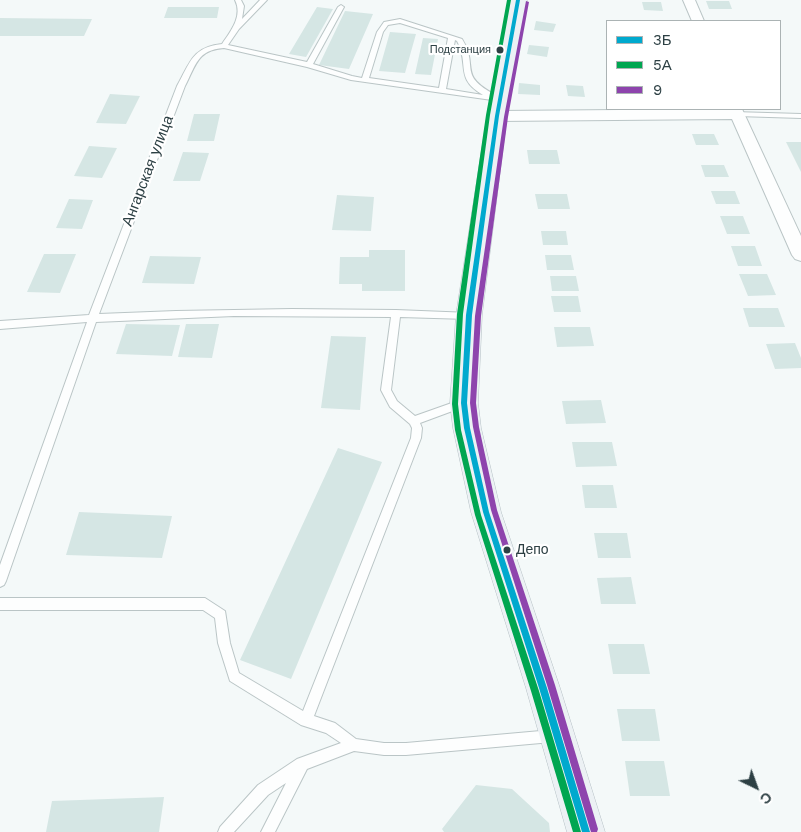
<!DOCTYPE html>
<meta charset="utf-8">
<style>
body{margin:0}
#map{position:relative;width:801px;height:832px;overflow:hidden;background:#f4f9f9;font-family:"Work Sans",sans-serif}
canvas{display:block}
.legend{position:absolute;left:606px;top:20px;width:175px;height:90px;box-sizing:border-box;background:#fff;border:1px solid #abb3b4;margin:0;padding:6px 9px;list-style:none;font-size:15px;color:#2d4044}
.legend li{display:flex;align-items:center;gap:10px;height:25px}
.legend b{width:25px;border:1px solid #abb3b4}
.north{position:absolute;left:731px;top:762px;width:50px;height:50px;-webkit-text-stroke:4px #fff;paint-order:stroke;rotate:138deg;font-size:14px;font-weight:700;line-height:20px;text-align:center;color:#2d4044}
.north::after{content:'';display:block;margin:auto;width:18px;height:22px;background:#2d4044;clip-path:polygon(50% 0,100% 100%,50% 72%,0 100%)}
</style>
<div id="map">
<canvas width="801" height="832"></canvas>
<ul class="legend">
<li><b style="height:6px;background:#00a9ce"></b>3Б</li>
<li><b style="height:6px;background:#00a651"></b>5А</li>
<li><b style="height:6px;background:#8e44ad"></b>9</li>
</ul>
<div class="north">С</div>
</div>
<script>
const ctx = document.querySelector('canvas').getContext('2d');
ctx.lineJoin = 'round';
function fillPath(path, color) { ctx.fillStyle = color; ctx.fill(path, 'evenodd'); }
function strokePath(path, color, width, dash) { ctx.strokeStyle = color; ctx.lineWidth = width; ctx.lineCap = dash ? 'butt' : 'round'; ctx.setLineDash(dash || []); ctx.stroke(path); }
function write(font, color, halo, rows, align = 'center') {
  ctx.font = font + ' "Work Sans",sans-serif'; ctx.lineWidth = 4.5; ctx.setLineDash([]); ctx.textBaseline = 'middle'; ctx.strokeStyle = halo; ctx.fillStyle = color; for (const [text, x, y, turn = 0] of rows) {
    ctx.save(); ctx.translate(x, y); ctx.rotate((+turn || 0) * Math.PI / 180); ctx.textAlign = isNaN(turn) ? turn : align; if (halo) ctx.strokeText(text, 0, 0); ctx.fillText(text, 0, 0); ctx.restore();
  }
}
fillPath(new Path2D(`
 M 706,1 L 729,1 L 732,9 L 709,9 Z
 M 642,2 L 661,2 L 663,11 L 644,10 Z
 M 168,7 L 219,7 L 217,18 L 164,18 Z
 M 317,7 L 333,9 L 306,57 L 289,54 Z
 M 345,11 L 373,14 L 349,69 L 319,65 Z
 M 0,18 L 92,19 L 84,36 L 0,36 Z
 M 536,21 L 556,24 L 553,32 L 534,30 Z
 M 390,32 L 416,34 L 405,73 L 379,71 Z
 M 423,38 L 438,39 L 431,75 L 415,74 Z
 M 529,45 L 549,47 L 547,57 L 527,54 Z
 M 519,83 L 540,85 L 540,95 L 518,94 Z
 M 566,85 L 583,86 L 585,97 L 568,96 Z
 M 110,94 L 140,96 L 126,124 L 96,123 Z
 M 194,114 L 220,114 L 214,141 L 187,141 Z
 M 692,134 L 714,134 L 719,145 L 696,145 Z
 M 786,142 L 801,142 L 801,172 Z
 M 89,146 L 117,148 L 102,178 L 74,176 Z
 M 527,150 L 557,150 L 560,164 L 529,164 Z
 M 183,152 L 209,153 L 200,181 L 173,181 Z
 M 701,165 L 724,165 L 729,177 L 705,177 Z
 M 711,191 L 735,191 L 740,204 L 716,204 Z
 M 535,194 L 567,194 L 570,209 L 538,209 Z
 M 337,195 L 374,197 L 371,231 L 332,230 Z
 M 69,199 L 93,200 L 82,229 L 56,228 Z
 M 720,216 L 743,216 L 750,234 L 727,234 Z
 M 541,231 L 566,231 L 568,245 L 543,245 Z
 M 731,246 L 755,246 L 762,266 L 738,266 Z
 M 369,250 L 405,250 L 405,291 L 362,291 L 362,284 L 339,284 L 340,257 L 369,257 Z
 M 44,254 L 76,254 L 60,293 L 27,292 Z
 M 545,255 L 571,255 L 574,270 L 547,270 Z
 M 150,256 L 201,257 L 194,284 L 142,283 Z
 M 739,274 L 767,274 L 776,295 L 748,296 Z
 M 550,276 L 576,276 L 579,291 L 552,291 Z
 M 551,296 L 578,296 L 581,312 L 554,312 Z
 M 743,308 L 778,308 L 785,327 L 749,327 Z
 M 126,324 L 180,325 L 172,356 L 116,354 Z
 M 186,324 L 219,324 L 212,358 L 178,357 Z
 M 554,327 L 590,327 L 594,346 L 557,347 Z
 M 331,336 L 366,337 L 360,410 L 321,408 Z
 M 795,343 L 801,358 L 801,368 L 775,369 L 766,344 Z
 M 601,400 L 606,423 L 566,424 L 562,401 Z
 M 572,442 L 612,442 L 617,466 L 576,467 Z
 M 338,448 L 382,462 L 291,679 L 240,660 Z
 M 582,485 L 613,485 L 617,508 L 585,508 Z
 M 79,512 L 172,516 L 162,558 L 66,555 Z
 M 594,533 L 627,533 L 631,558 L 598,558 Z
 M 631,577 L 636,604 L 601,604 L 597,578 Z
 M 608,644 L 644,644 L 650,674 L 613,674 Z
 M 617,709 L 655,709 L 660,741 L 622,741 Z
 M 625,761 L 664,761 L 670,796 L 630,796 Z
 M 476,785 L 512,789 L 549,823 L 550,832 L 444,832 L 442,829 Z
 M 164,797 L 159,832 L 46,832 L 52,801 Z`), '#d5e6e4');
const lane = new Path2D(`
 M 235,0 L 241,0 L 244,6 L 242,19 L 260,0 L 267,0 L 239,29 L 228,45 L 307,62 L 338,7 L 341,5 L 344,7 L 313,64 L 352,76 L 362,78 L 377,32 L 384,22 L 400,19 L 462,39 C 479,66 458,74 492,93 L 492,96 L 503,99 L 499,101 L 351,80 L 307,67 L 224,48 C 197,50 196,65 185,86 L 99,314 L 176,311 L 292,309 L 396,310 L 471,313 L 473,315 L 471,317 L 468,319 L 400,317 L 391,390 L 397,401 L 415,416 L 463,399 L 466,400 L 468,403 L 466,406 L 420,423 L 422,428 L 421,438 L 314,716 L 335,723 L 356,739 L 384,743 L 406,743 L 552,730 L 557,731 L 558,736 L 557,741 L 552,742 L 406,755 L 384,755 L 354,751 L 307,769 L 275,832 L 261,832 L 286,783 L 268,795 L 234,832 L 218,832 L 220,827 L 258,785 L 297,759 L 341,743 L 326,733 L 301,725 L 230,681 L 218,643 L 215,618 L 203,610 L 0,610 L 0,598 L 205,598 L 225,611 L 230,643 L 239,673 L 303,711 L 411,438 L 412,428 L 410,424 L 390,407 L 381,390 L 391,317 L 234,316 L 96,322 L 6,581 L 4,585 L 0,587 L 0,565 L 87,322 L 0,329 L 0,321 L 89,315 L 177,86 C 190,63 192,47 222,44 C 231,31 243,16 235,0 ZM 400,23 L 448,38 L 439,88 L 369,78 L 383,32 L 388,25 ZM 455,40 L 457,41 C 470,65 454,78 483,95 L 446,89 Z
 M 734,112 L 801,114 L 801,118 L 737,116 L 734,116 Z`);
const street = new Path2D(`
 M 683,0 L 695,0 L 704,21 L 692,21 Z
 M 742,109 L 801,236 L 801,261 L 795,259 L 792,255 L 732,119 L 497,121 L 492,119 L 490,116 L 492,113 L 497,111 Z`);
const primary = new Path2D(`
 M 509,0 L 527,0 L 507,116 L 482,315 L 478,403 L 481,428 L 501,512 L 560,688 L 605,832 L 567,832 L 526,688 L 471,512 L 453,428 L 450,403 L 456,315 L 487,116 Z`);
strokePath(lane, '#bac5c6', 2);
strokePath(street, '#bac5c6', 2);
strokePath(primary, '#b5c0c5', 1);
fillPath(lane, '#fdfefe');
fillPath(street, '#fdfefe');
fillPath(primary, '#ecf1f4');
fillPath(new Path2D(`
 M 516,0 L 520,0 L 499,116 L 472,315 L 467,403 L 470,428 L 489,512 L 547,688 L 590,832 L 582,832 L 539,688 L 483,512 L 464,428 L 461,403 L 466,315 L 495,116 Z`), '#00a9ce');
fillPath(new Path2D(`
 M 507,0 L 511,0 L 490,115 L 463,314 L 458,404 L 461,430 L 481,515 L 539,691 L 581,832 L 573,832 L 531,691 L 475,515 L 455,430 L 452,404 L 457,314 L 486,115 Z`), '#00a651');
fillPath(new Path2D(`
 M 526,1 L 529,2 L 508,117 L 481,316 L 476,403 L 479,427 L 497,510 L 555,685 L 598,829 L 597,832 L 591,832 L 590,829 L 547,685 L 491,510 L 473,427 L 470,403 L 475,316 L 504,117 Z`), '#8e44ad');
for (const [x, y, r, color] of [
 [500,50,4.5,"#2d4044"],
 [507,550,4.5,"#2d4044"]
]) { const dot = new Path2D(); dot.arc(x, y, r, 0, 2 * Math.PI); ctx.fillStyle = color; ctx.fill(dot); strokePath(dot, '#fff', 2); }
write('11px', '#2d4044', '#fff', [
 ["Подстанция",491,50]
], 'right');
write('14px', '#2d4044', '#fff', [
 ["Депо",516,550]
], 'left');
write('15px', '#2d4044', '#fff', [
 ["Ангарская улица",148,171,-69]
]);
</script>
